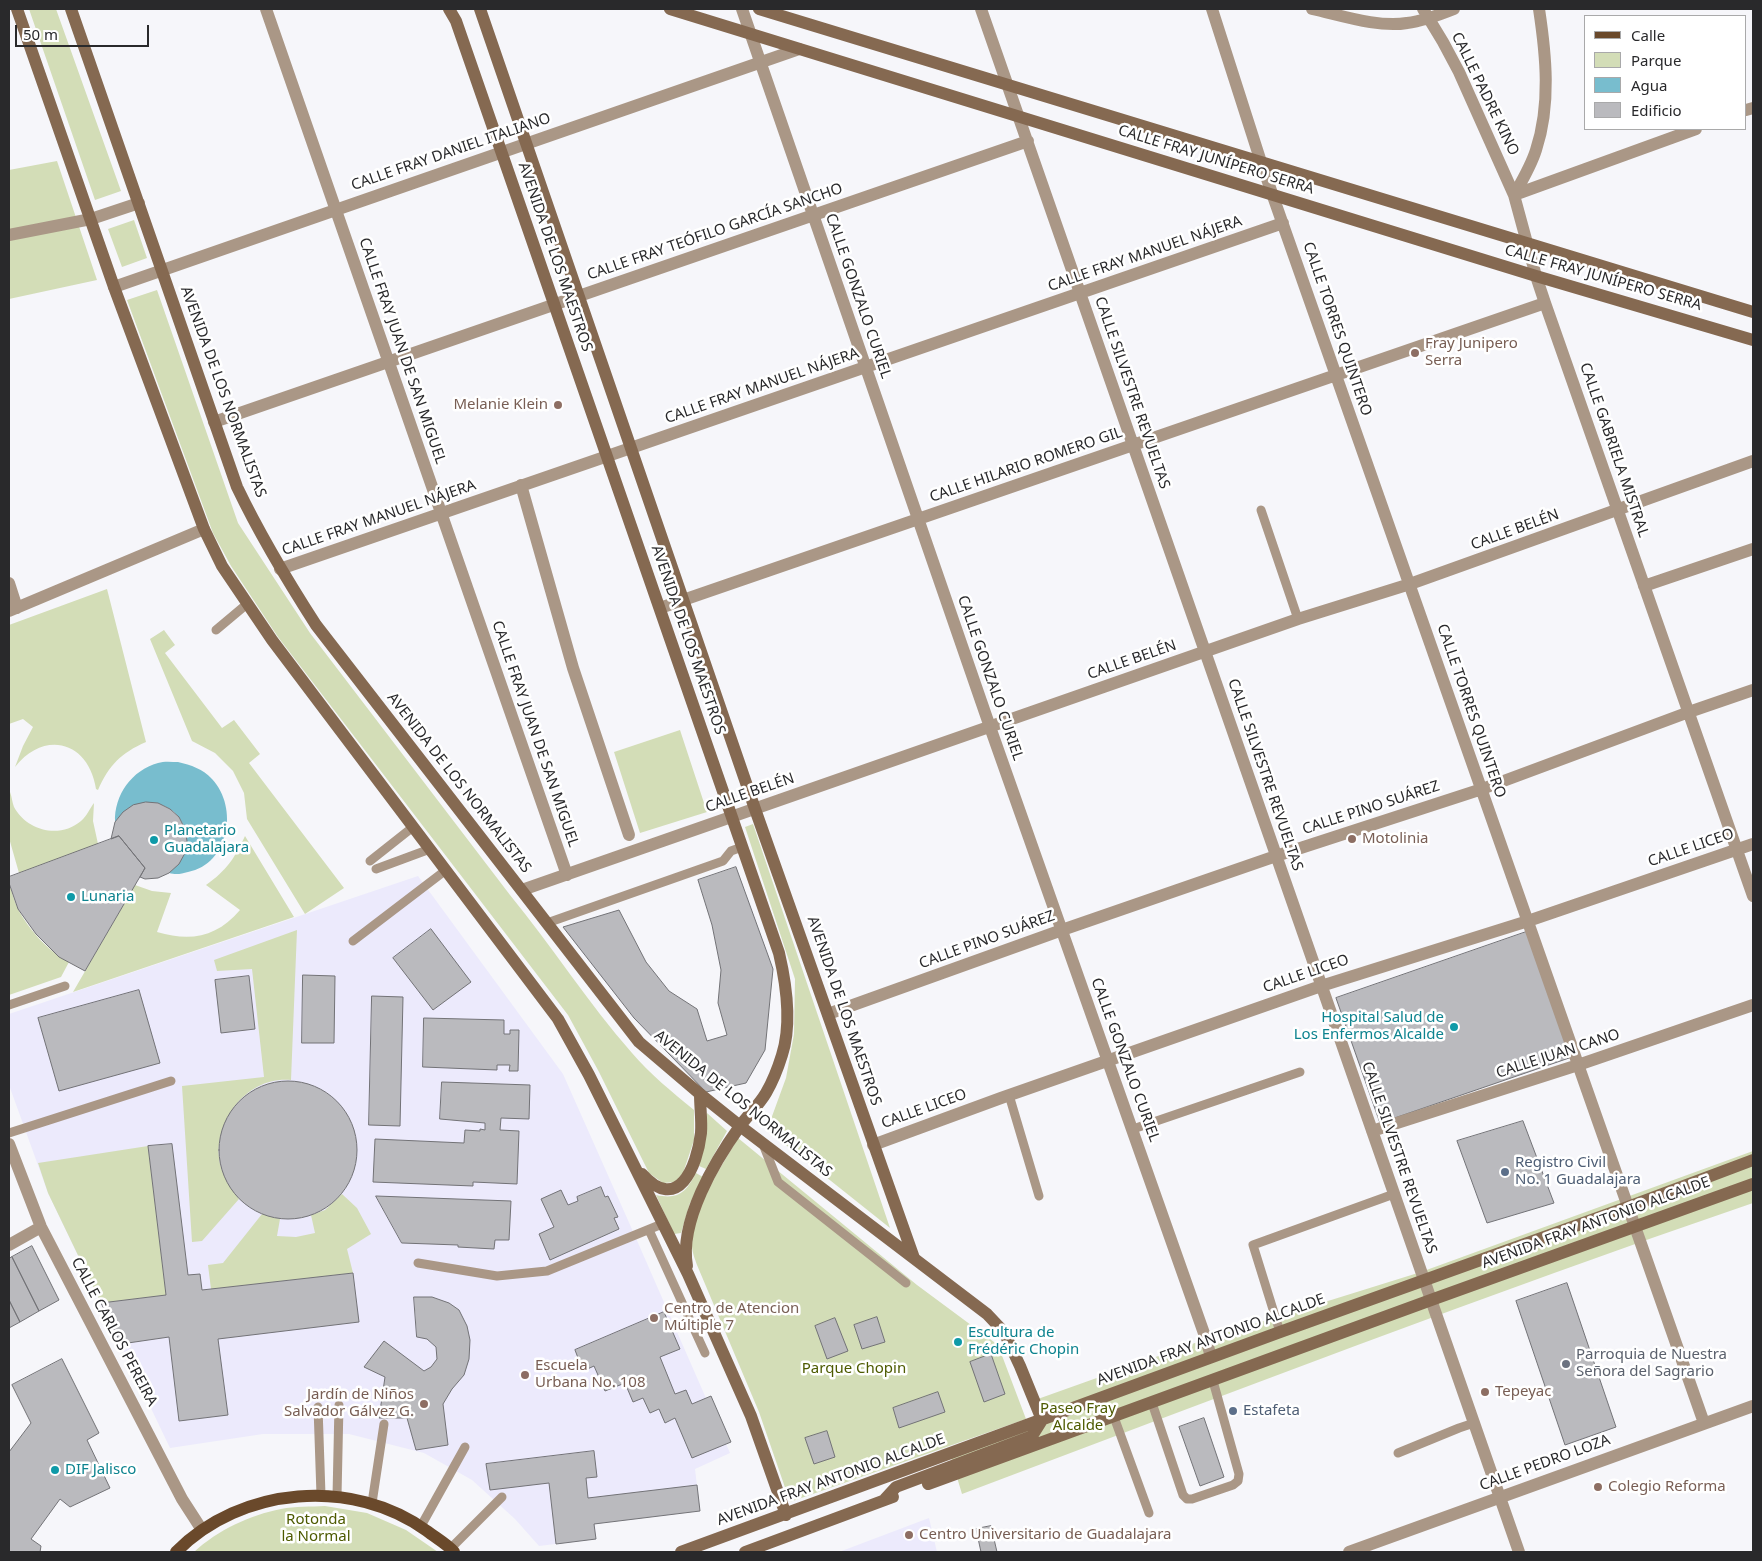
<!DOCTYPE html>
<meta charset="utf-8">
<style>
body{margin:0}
#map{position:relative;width:1762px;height:1561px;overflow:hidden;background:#f6f6fa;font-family:"Noto Sans",sans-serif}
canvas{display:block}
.frame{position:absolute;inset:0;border:10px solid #29292b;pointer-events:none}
.legend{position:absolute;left:1584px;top:15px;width:162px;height:115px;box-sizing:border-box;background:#fff;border:1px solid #a9a9aa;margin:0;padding:6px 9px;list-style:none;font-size:15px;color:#29292b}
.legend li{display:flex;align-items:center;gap:10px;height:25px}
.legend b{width:25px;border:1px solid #a9a9aa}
.scale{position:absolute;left:15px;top:25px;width:134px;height:22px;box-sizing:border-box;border:2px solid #29292b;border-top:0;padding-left:6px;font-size:15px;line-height:18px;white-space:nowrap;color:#29292b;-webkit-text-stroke:4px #fff;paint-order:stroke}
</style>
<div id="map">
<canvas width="1762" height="1561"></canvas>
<div class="frame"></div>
<ul class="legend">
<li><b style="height:6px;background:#6a492b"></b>Calle</li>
<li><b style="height:14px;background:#d3ddb7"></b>Parque</li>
<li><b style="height:14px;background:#78bdce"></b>Agua</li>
<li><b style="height:14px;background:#bababe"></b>Edificio</li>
</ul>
<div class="scale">50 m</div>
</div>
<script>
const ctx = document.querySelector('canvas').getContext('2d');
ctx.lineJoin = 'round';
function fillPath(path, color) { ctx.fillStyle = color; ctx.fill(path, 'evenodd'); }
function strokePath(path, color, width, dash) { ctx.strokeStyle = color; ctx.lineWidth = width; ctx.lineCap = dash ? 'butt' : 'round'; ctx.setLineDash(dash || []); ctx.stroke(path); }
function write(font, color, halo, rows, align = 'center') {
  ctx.font = font + ' "Noto Sans",sans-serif'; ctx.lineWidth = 5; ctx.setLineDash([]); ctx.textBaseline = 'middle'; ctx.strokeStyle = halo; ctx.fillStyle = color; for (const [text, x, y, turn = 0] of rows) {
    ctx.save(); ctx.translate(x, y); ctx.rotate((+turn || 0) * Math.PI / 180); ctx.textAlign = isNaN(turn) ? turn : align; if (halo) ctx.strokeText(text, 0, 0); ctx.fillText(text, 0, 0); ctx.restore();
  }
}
fillPath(new Path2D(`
 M 418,876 L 563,1074 L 635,1236 L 730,1453 L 695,1469 L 700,1511 L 595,1524 L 596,1539 L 539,1546 L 515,1519 L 472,1480 L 424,1453 L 349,1434 L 263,1434 L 170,1448 L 48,1193 L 9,1085 L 9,1014 Z
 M 929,1518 L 937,1552 L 839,1552 Z`), '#eceafc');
fillPath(new Path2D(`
 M 29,9 L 56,9 L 121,191 L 95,200 Z
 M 57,161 L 97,280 L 9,299 L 9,170 Z
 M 134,220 L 147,258 L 122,267 L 108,229 Z
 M 157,290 L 238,523 L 310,633 L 510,895 C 552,946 588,1003 632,1053 C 650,1074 672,1092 694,1110 L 694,1140 L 683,1173 L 675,1182 L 663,1183 L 649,1173 L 599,1072 L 568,1015 L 278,637 L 231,566 L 213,533 L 127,300 Z
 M 107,589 L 146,742 C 121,753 109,765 98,790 L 96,789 C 89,742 45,729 15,767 L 23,746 L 33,727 L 23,719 L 9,724 L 9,625 Z
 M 164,630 L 175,645 L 165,653 L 222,728 L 234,720 L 260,754 L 249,763 L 344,888 L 305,914 L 247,819 L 244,793 L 233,771 L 215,753 L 192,741 L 150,639 Z
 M 680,730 L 707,812 L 640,833 L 614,752 Z
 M 10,792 C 12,797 12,802 14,807 C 27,831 60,839 81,821 C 87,816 90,808 94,803 L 93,821 L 98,844 L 19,873 L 9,838 Z
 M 753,824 L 890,1228 L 767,1130 L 786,1078 L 794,1034 L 795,979 L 745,827 Z
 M 245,836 L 294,917 L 73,992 L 135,885 L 152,891 L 171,893 L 157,932 C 191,942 217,937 240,910 L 206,885 C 227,870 234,859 245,836 Z
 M 9,883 C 12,892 14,901 18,909 C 29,930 49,952 69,962 L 61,977 L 9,995 Z
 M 297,930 L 291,1080 C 249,1076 216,1117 219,1157 C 220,1173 230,1186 239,1199 L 202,1241 L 192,1242 L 182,1086 L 264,1077 L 252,969 L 217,971 L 214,960 Z
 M 707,1113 L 727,1131 L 706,1169 L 699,1166 Z
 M 738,1138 L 917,1285 L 998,1345 L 1026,1419 L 790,1502 L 759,1412 L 697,1265 C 695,1259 692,1252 692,1246 C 692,1210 720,1169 738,1138 Z
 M 148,1146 L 166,1295 L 101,1303 L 48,1193 L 38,1163 Z
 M 1753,1151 L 1753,1203 C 1487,1294 1225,1395 962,1494 L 950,1454 L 1042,1420 L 1035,1400 L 1206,1339 L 1421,1272 Z
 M 696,1173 L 703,1177 L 690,1203 L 681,1233 L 674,1234 L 656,1195 C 679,1200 686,1192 696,1173 Z
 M 342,1194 L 357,1208 L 371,1234 L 347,1249 L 353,1273 L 211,1289 L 208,1265 L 223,1263 L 262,1214 L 280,1219 L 277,1236 L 296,1237 L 315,1233 L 311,1215 L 325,1210 Z
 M 325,1506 L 367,1513 L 406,1530 L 438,1552 L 194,1552 C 218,1530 250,1515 281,1509 C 295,1506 311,1507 325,1506 Z`), '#d3ddb7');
fillPath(new Path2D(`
 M 178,762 C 191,765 203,769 212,779 C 239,808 229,864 188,872 C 181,874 176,875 169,873 C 188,855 194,832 174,812 C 169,808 162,804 156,804 C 152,804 146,807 141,808 C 127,811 125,810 115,822 C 114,795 132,770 158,763 C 164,761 172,762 178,762 Z`), '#78bdce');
const building = new Path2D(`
 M 146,802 L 158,803 L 170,809 L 179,817 L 185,829 L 187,841 L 185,853 L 179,864 L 169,873 L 158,878 L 145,879 L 140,877 L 145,868 L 119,836 L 111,839 L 115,822 L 123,812 L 133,805 Z
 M 119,836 L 145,868 L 85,971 L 59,957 L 36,934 L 18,909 L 9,883 L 9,877 Z
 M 736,867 L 773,969 L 765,1050 L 746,1083 L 706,1092 L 634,1018 L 563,927 L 619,910 L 646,962 L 669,991 L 697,1009 L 707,1041 L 727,1035 L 718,1003 L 721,970 L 712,925 L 698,880 Z
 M 431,929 L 471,982 L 433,1010 L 393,958 Z
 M 1529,931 L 1572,1057 L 1380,1123 L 1336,998 Z
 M 303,975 L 335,976 L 334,1043 L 302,1043 Z
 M 249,976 L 255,1029 L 221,1033 L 215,980 Z
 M 139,990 L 160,1063 L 59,1091 L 38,1018 Z
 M 372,996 L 403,997 L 400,1126 L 369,1125 Z
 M 424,1018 L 504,1020 L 504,1034 L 510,1034 L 510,1030 L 519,1030 L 518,1071 L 509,1071 L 510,1065 L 497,1065 L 497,1070 L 423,1067 Z
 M219 1150a69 69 0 1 1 138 0a69 69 0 1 1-138 0Z
 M 442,1082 L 530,1085 L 529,1119 L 501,1118 L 500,1130 L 519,1131 L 517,1184 L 473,1182 L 473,1186 L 373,1182 L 375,1139 L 464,1143 L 465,1130 L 480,1131 L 480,1129 L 485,1130 L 485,1123 L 440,1119 Z
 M 1523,1121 L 1554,1203 L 1487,1223 L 1457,1141 Z
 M 172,1144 L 188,1275 L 200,1274 L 202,1290 L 353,1273 L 359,1322 L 218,1339 L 228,1415 L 179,1421 L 169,1337 L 121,1344 L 101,1303 L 166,1295 L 148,1146 Z
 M 601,1187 L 605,1197 L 608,1196 L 618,1217 L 614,1218 L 619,1229 L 550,1260 L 539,1234 L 554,1227 L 541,1199 L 561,1190 L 568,1205 L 578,1201 L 577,1197 Z
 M 376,1196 L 511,1201 L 509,1240 L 495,1240 L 494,1249 L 458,1247 L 458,1245 L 402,1243 Z
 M 32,1246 L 59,1300 L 39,1311 L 12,1257 Z
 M 12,1257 L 39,1311 L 20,1322 L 9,1300 L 9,1259 Z
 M 1567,1283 L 1616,1427 L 1565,1445 L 1516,1301 Z
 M 414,1297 L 432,1297 L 449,1303 L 459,1310 L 467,1326 L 470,1340 L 469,1359 L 464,1375 L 452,1389 L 443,1404 L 448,1445 L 416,1450 L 407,1418 L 379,1418 L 385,1377 L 364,1367 L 384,1341 L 424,1371 L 431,1367 L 437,1359 L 436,1347 L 427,1339 L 417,1337 Z
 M 9,1300 L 20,1322 L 9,1328 Z
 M 664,1312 L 680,1349 L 660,1357 L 675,1394 L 686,1390 L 692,1404 L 711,1396 L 731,1442 L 692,1458 L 675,1418 L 665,1423 L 659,1409 L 650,1413 L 643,1398 L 633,1402 L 625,1383 L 605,1391 L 594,1366 L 583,1371 L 575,1350 Z
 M 877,1317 L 885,1342 L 862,1349 L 854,1325 Z
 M 835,1318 L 848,1351 L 827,1359 L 815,1326 Z
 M 991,1354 L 1005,1394 L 984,1402 L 970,1362 Z
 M 62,1359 L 99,1433 L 87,1440 L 110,1488 L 70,1507 L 60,1499 L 31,1539 L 41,1546 L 40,1552 L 9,1552 L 9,1452 L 31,1423 L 12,1385 Z
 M 938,1392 L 945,1412 L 899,1428 L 893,1408 Z
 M 1204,1418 L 1224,1477 L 1200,1486 L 1179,1427 Z
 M 827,1431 L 835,1457 L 814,1464 L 805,1438 Z
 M 594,1451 L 597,1477 L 586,1478 L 588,1498 L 697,1485 L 700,1511 L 594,1524 L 596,1539 L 556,1544 L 549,1483 L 490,1490 L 486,1464 Z
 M 991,1526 L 997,1552 L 981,1552 L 976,1529 Z`);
fillPath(building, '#bababe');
strokePath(building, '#737377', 1);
strokePath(new Path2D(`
 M 1261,510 L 1298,619
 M 216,630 L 247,604
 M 370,861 L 413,827
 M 376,869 L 430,849
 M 547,923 L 723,861 L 731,851 L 742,847
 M 353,941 L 446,870
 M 9,1005 L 65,986
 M 1009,1095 L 1039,1196
 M 1133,1129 L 1300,1072
 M 9,1133 L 171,1081
 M 763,1144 L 778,1182 L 906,1283
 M 649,1230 L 705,1353
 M 418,1263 L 497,1276 L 547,1271 L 662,1224
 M 1280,1332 L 1253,1245 L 1394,1194
 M 1152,1403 L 1183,1495 L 1187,1499 L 1192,1499 L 1233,1485 L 1238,1481 L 1239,1474 L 1213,1381
 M 318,1407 L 321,1495
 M 1114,1417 L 1149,1513
 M 1398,1453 L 1459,1428 L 1474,1423
 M 337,1496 L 339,1405
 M 372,1503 L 384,1424
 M 421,1526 L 465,1447
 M 451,1548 L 502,1497`), '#aa9786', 9);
strokePath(new Path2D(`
 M 266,9 L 567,875
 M 742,9 L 990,727 L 1206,1339 L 1211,1357
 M 981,9 L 1519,1552
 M 1212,9 L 1261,162 L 1704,1423
 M 1312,9 C 1340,15 1378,28 1407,23 C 1423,21 1439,15 1454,9
 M 1423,9 L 1443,42 L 1459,72 L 1514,195 L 1536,276 L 1545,303 L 1753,896
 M 1746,110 L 1753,108
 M 1514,195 C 1522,181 1531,166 1536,150 C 1551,105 1546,55 1539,9
 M 1514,195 L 1696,129
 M 9,235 L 91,219 L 139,203
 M 114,287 L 799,49
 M 214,422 L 1028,141
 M 521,485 L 573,668 L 629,835
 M 280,569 L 1283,223
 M 9,583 L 17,608
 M 1644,586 L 1753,549
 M 660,608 L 1545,303
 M 9,611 L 204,529
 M 522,890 L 1298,619 L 1410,584 L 1753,461
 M 828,1014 L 1062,930 L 1276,856 L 1482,789 L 1689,712 L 1753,690
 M 1372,1131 L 1578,1065 L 1753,1005
 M 9,1144 L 41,1227 L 182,1499 L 202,1530
 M 873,1145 L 1001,1098 L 1321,986 L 1528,921 L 1753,844
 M 9,1245 L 41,1227
 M 1349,1552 L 1753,1406`), '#aa9786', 12);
strokePath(new Path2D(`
 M 17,9 L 114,287 L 204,529 L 222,566 L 272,640 L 558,1019 L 589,1075 L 688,1274 L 751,1416 L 786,1515
 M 71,9 L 237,487 C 260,535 287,580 316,625 L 639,1042 L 700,1094 L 740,1126 L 987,1314 L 1004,1332 L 1020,1366 L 1042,1420 L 1032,1436 L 896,1487 L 885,1499
 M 449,9 L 456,21 L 779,953 C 786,983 792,1024 782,1055 C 778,1068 773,1081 766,1093 C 759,1105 748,1115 740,1126 C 715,1161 679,1221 687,1266
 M 480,9 L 755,809 L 914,1258
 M 670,9 L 1536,276 L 1753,340
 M 759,9 L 1753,312
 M 642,1174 C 678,1214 697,1167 701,1133 C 702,1121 700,1107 700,1094
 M 928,1484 L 1431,1300 L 1753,1184
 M 681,1552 L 1280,1332 L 1628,1207 L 1753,1160
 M 745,1552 L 893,1497`), '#856951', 12);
strokePath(new Path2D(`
 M 176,1552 C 241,1486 353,1477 427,1531 C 436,1538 447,1544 454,1552`), '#6a492b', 12);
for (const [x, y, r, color] of [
 [1415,353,5,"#8d6e63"],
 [558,405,5,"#8d6e63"],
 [1352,839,5,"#8d6e63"],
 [154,840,5,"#0f9aa8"],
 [71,897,5,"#0f9aa8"],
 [1454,1027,5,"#0f9aa8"],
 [1505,1172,5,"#5c6f8a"],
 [654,1318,5,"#8d6e63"],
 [958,1342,5,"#0f9aa8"],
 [1566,1364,5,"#6b7280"],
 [525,1375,5,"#8d6e63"],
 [1485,1392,5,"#8d6e63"],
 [424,1404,5,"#8d6e63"],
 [1233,1411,5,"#5c6f8a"],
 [55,1470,5,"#0f9aa8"],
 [1598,1487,5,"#8d6e63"],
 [909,1535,5,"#8d6e63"]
]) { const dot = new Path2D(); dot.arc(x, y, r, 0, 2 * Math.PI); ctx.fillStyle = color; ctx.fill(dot); strokePath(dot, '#fff', 2); }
write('15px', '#29292b', '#fff', [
 ["CALLE PADRE KINO",1485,94,64],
 ["CALLE FRAY DANIEL ITALIANO",451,152,-19],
 ["CALLE FRAY JUNÍPERO SERRA",1216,160,17],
 ["CALLE FRAY TEÓFILO GARCÍA SANCHO",715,232,-19],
 ["CALLE FRAY MANUEL NÁJERA",1145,254,-19],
 ["AVENIDA DE LOS MAESTROS",555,257,71],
 ["CALLE FRAY JUNÍPERO SERRA",1603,278,16],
 ["CALLE GONZALO CURIEL",858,296,71],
 ["CALLE TORRES QUINTERO",1337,329,71],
 ["CALLE FRAY JUAN DE SAN MIGUEL",402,351,71],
 ["CALLE FRAY MANUEL NÁJERA",762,386,-19],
 ["AVENIDA DE LOS NORMALISTAS",223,392,70],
 ["CALLE SILVESTRE REVUELTAS",1132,393,71],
 ["CALLE GABRIELA MISTRAL",1614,450,71],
 ["CALLE HILARIO ROMERO GIL",1026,465,-19],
 ["CALLE FRAY MANUEL NÁJERA",379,518,-19],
 ["CALLE BELÉN",1515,530,-20],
 ["AVENIDA DE LOS MAESTROS",688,640,71],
 ["CALLE BELÉN",1132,660,-19],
 ["CALLE GONZALO CURIEL",990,678,71],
 ["CALLE TORRES QUINTERO",1471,711,71],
 ["CALLE FRAY JUAN DE SAN MIGUEL",535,734,71],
 ["CALLE SILVESTRE REVUELTAS",1265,775,71],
 ["AVENIDA DE LOS NORMALISTAS",459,783,52],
 ["CALLE BELÉN",750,793,-19],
 ["CALLE PINO SUÁREZ",1371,808,-18],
 ["CALLE LICEO",1691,848,-19],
 ["CALLE PINO SUÁREZ",987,940,-20],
 ["CALLE LICEO",1306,974,-19],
 ["AVENIDA DE LOS MAESTROS",844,1011,71],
 ["CALLE JUAN CANO",1558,1054,-18],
 ["CALLE GONZALO CURIEL",1125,1060,70],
 ["AVENIDA DE LOS NORMALISTAS",743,1104,39],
 ["CALLE LICEO",924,1109,-20],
 ["CALLE SILVESTRE REVUELTAS",1399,1158,71],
 ["AVENIDA FRAY ANTONIO ALCALDE",1596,1223,-20],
 ["CALLE CARLOS PEREIRA",114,1332,62],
 ["AVENIDA FRAY ANTONIO ALCALDE",1211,1340,-20],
 ["CALLE PEDRO LOZA",1545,1463,-20],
 ["AVENIDA FRAY ANTONIO ALCALDE",831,1480,-20]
]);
write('15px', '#785e54', '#fff', [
 ["Fray Junipero",1425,344],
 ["Serra",1425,361],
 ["Melanie Klein",548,405,"right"],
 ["Motolinia",1362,839],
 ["Centro de Atencion",664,1309],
 ["Múltiple 7",664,1326],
 ["Escuela",535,1366],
 ["Urbana No. 108",535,1383],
 ["Tepeyac",1495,1392],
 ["Jardín de Niños",414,1395,"right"],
 ["Salvador Gálvez G.",414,1412,"right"],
 ["Colegio Reforma",1608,1487],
 ["Centro Universitario de Guadalajara",919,1535]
], 'left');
write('15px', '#0d838f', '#fff', [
 ["Planetario",164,831],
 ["Guadalajara",164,848],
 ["Lunaria",81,897],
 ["Hospital Salud de",1444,1018,"right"],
 ["Los Enfermos Alcalde",1444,1035,"right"],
 ["Escultura de",968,1333],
 ["Frédéric Chopin",968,1350],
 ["DIF Jalisco",65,1470]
], 'left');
write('15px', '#4e5e75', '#fff', [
 ["Registro Civil",1515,1163],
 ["No. 1 Guadalajara",1515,1180],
 ["Estafeta",1243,1411]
], 'left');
write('15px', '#5b616d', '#fff', [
 ["Parroquia de Nuestra",1576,1355],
 ["Señora del Sagrario",1576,1372]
], 'left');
write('15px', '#4d5a00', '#fff', [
 ["Parque Chopin",854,1369],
 ["Paseo Fray",1078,1409],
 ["Alcalde",1078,1426],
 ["Rotonda",316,1520],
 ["la Normal",316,1537]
]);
</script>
